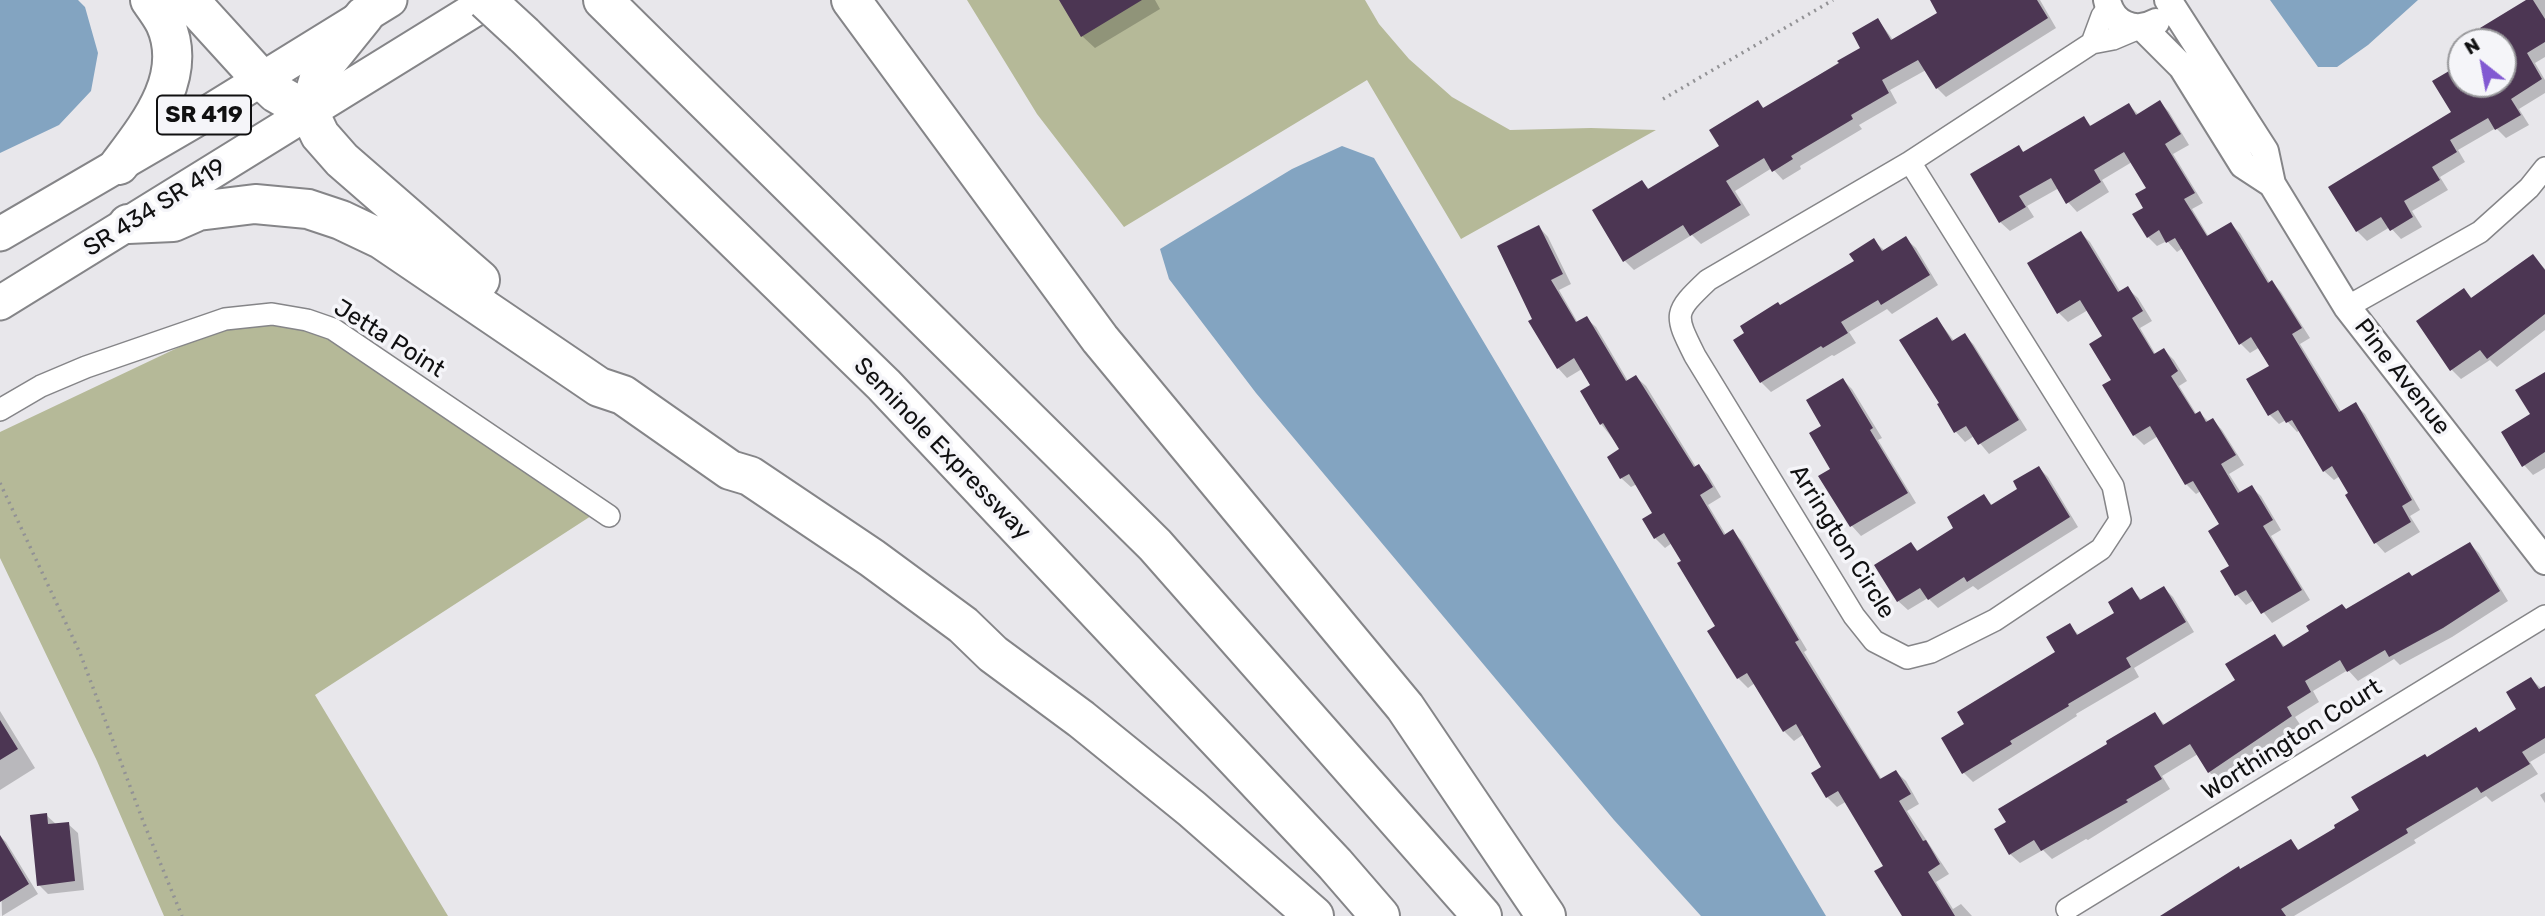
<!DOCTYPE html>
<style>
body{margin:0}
#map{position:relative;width:2545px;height:916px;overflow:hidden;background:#e8e7eb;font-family:Rubik,sans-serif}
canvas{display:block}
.north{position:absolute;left:2447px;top:28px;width:70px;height:70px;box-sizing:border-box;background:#f5f5f9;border:2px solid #99999c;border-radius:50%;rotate:329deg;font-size:19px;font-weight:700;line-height:28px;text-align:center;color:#101011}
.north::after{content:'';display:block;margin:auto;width:24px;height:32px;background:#8259d2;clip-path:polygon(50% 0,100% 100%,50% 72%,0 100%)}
</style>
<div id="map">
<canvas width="2545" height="916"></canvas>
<div class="north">N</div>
</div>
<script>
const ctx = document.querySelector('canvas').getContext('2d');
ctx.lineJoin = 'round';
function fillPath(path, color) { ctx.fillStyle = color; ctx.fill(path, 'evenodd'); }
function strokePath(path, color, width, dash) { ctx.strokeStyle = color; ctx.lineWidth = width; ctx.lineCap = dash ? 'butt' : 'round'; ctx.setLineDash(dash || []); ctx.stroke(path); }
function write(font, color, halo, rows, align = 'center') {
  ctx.font = font + ' Rubik,sans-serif'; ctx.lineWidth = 7; ctx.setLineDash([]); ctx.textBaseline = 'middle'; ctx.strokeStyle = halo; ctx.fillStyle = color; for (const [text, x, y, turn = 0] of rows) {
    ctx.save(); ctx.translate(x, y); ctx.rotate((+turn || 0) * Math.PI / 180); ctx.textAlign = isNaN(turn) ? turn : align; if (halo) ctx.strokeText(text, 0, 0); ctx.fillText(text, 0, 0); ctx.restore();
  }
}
fillPath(new Path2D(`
 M 967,0 L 1365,0 L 1379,24 L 1409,59 L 1452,97 L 1510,130 L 1591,128 L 1656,130 L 1461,239 L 1367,80 L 1124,227 L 1037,114 Z
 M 273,325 L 306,330 L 329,339 L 591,516 L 315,695 L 448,916 L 164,916 L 97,761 L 0,558 L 0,432 L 194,340 L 228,330 Z`), '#b5b998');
fillPath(new Path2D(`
 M 0,0 L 78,0 L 85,7 L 98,53 L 91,91 L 59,125 L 0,153 Z
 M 2270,0 L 2418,0 L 2368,45 L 2337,67 L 2318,67 Z
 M 1342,146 L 1374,158 L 1826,916 L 1701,916 L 1614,820 L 1256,393 L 1169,279 L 1160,249 L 1292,169 Z`), '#83a4c1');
fillPath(new Path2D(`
 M 1061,0 L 1155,0 L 1160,9 L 1095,48 L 1082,36 Z
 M 1939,0 L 2040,0 L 2056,28 L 1946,97 L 1937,88 L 1926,70 L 1890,90 L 1897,103 L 1859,125 L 1862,129 L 1800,166 L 1801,169 L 1783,180 L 1772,168 L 1735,191 L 1750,215 L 1701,244 L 1692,235 L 1634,270 L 1624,260 L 1642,182 L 1650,190 L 1721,147 L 1758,103 L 1765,109 L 1862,48 L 1878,20 L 1894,41 L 1940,13 Z
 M 2530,0 L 2545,0 L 2545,57 L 2535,63 L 2545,80 L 2545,93 L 2519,109 L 2529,125 L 2506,138 L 2496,128 L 2458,150 L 2465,162 L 2440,177 L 2448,190 L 2412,211 L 2422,227 L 2401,239 L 2390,227 L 2367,241 L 2357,231 L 2453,113 L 2461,66 L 2461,84 L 2503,84 L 2503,42 L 2491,42 Z
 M 2160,102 L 2169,112 L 2189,145 L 2173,154 L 2203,203 L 2192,209 L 2209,237 L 2231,224 L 2240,233 L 2270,283 L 2272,282 L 2281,292 L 2310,338 L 2300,344 L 2342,413 L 2355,404 L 2365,414 L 2420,510 L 2410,516 L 2420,532 L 2385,553 L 2376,543 L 2347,495 L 2350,493 L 2340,476 L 2334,480 L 2324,471 L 2300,430 L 2297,432 L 2286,420 L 2279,424 L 2270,415 L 2272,366 L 2260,347 L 2250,353 L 2240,343 L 2183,248 L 2177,252 L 2167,241 L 2157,246 L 2148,237 L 2148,188 L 2132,162 L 2102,180 L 2109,192 L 2077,212 L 2068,202 L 2059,188 L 2027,206 L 2034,217 L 2010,231 L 2000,222 L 2018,147 L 2025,153 L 2084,118 L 2092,127 L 2129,105 L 2139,115 Z
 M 1539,227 L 1548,237 L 1571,284 L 1559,290 L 1578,323 L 1586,318 L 1596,327 L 1628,381 L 1636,377 L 1646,386 L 1696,467 L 1699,466 L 1708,475 L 1721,497 L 1708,505 L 1726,535 L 1733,532 L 1742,541 L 1807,650 L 1804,652 L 1882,780 L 1896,772 L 1906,781 L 1919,804 L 1907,811 L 1949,874 L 1936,882 L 1953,909 L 1961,904 L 1972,916 L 1904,916 L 1885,866 L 1847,801 L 1837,807 L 1827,797 L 1824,767 L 1804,734 L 1794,741 L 1784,731 L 1755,683 L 1748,688 L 1738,678 L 1718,627 L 1683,561 L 1672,543 L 1665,548 L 1655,538 L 1654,513 L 1637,484 L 1631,487 L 1621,478 L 1622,450 L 1601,424 L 1593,386 L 1582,369 L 1567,378 L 1558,368 L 1534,320 Z
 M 2081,233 L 2090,242 L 2121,293 L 2128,289 L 2138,298 L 2152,321 L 2140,328 L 2156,355 L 2164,350 L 2174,360 L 2187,381 L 2179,386 L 2197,415 L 2200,413 L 2209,422 L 2213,420 L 2222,430 L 2244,465 L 2229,474 L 2241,493 L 2251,487 L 2261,496 L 2281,530 L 2271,536 L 2310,600 L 2272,623 L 2254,600 L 2246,605 L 2237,595 L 2222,572 L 2232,566 L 2222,524 L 2201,491 L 2196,494 L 2186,484 L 2158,436 L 2144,445 L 2134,435 L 2113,381 L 2104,337 L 2088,310 L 2068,322 L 2059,313 Z
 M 1906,239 L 1916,248 L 1938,285 L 1892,314 L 1887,309 L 1849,332 L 1856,343 L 1834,356 L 1832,355 L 1771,392 L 1761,382 L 1780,307 L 1856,262 L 1874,241 L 1884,250 Z
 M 2533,256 L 2545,269 L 2545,330 L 2497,367 L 2490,360 L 2461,379 L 2452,370 L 2418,322 L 2464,290 L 2473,299 Z
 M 1937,319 L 1955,342 L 1965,335 L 1974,345 L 2027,430 L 1989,454 L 1974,436 L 1965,442 L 1956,432 L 1939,405 L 1941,404 Z
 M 2545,374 L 2545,468 L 2533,475 L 2524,465 L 2532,414 Z
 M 1843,380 L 1852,389 L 1882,438 L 1878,440 L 1916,503 L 1861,536 L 1852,526 L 1821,477 L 1833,470 L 1824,426 Z
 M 2039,468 L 2048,477 L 2078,527 L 1978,590 L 1973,586 L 1938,608 L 1928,598 L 1908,610 L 1898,601 L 1911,544 L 1919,552 L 1956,528 L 1984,496 L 1993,506 L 2020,490 Z
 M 2470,544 L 2479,553 L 2508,601 L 2452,637 L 2400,665 L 2394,659 L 2358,681 L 2348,670 L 2313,691 L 2319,702 L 2295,717 L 2301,726 L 2219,781 L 2209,772 L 2198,754 L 2162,776 L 2170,789 L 2088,840 L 2086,839 L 2052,859 L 2043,850 L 2020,863 L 2010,854 L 2110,745 L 2155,714 L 2165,725 L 2237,681 L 2275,636 L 2286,648 L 2347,611 L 2413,578 Z
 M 2164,588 L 2173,597 L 2194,632 L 2134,668 L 2139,677 L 2076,714 L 2077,716 L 1973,782 L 1963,772 L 1966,724 L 2057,652 L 2069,625 L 2079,635 L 2117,613 L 2132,590 L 2142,600 Z
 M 2531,679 L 2541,688 L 2545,688 L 2545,753 L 2530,762 L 2538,774 L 2492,802 L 2486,796 L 2414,840 L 2416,843 L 2294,916 L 2173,916 L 2205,889 L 2290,841 L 2300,851 L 2361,811 L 2427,758 L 2480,733 L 2518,710 Z
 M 0,711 L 35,768 L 0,790 Z
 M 2545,792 L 2545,803 L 2540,795 Z
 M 46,815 L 57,825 L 68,824 L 78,833 L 84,890 L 48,894 L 39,885 Z
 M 0,836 L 6,842 L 38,894 L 2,916 Z`), '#0003');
fillPath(new Path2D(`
 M 1059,0 L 1142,0 L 1081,37 Z
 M 1930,0 L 2037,0 L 2048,18 L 1936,89 L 1918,60 L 1882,80 L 1889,93 L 1851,115 L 1853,119 L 1791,156 L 1793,159 L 1772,172 L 1764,158 L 1726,181 L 1741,205 L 1690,236 L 1683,225 L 1623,262 L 1592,210 L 1642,180 L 1648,189 L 1719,146 L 1709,130 L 1758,100 L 1763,108 L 1839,63 L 1837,61 L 1860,48 L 1852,33 L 1878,18 L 1891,40 L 1937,13 Z
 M 2526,0 L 2533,0 L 2545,19 L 2545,42 L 2527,53 L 2542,79 L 2511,99 L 2521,115 L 2495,130 L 2488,118 L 2450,140 L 2457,152 L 2432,167 L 2440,180 L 2404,201 L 2413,217 L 2390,231 L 2381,217 L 2356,232 L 2328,187 L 2451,112 L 2432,81 L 2461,64 L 2461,84 L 2503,84 L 2503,42 L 2489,42 L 2480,28 Z
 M 2160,100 L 2181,134 L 2165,144 L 2195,193 L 2184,199 L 2207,236 L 2231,222 L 2268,283 L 2272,280 L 2302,328 L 2292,334 L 2339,412 L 2356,402 L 2412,500 L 2402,506 L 2411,522 L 2374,544 L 2345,495 L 2348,493 L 2332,466 L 2323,472 L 2292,420 L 2286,423 L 2278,410 L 2268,416 L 2246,379 L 2269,366 L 2251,337 L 2239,345 L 2175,238 L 2166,243 L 2159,230 L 2147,238 L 2132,214 L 2143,208 L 2135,194 L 2146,188 L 2124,152 L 2094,170 L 2101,182 L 2066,204 L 2051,178 L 2019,196 L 2026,207 L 1999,223 L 1970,174 L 2019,145 L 2023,152 L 2084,116 L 2090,126 L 2129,103 L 2136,115 Z
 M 1539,225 L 1563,274 L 1551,280 L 1576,322 L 1587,316 L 1626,381 L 1636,375 L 1694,467 L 1699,464 L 1713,487 L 1700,495 L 1724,535 L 1733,529 L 1799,640 L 1795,642 L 1880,779 L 1896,770 L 1911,794 L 1899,801 L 1923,841 L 1926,840 L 1940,864 L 1928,872 L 1955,916 L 1902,916 L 1874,871 L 1883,866 L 1838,791 L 1826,798 L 1811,773 L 1821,767 L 1796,724 L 1783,732 L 1747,673 L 1737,679 L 1707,631 L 1715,626 L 1677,563 L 1681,561 L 1664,533 L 1654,539 L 1642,519 L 1652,513 L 1629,474 L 1620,479 L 1607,457 L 1619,449 L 1603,423 L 1600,425 L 1580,391 L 1590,385 L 1574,358 L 1557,369 L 1528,321 L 1532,319 L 1497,246 Z
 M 2081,231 L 2118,292 L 2128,286 L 2143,311 L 2132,318 L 2154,354 L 2164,348 L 2178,371 L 2171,376 L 2195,414 L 2200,411 L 2206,422 L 2213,418 L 2236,455 L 2221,464 L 2238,493 L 2252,485 L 2273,520 L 2263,526 L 2302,590 L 2261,614 L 2246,590 L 2235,596 L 2220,571 L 2229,566 L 2208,531 L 2219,524 L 2193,481 L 2185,485 L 2150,426 L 2133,436 L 2102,385 L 2111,380 L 2089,344 L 2102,336 L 2080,300 L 2057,314 L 2027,263 Z
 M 1906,236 L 1930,275 L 1881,305 L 1878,300 L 1841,322 L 1848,333 L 1823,348 L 1821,346 L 1760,383 L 1733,340 L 1744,333 L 1740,326 L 1778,302 L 1780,305 L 1854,261 L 1849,254 L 1874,238 L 1882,251 Z
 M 2533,254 L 2545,270 L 2545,314 L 2487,359 L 2480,350 L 2450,371 L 2416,321 L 2464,288 L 2471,298 Z
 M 1937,317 L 1952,341 L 1965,333 L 2019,420 L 1978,445 L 1966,426 L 1954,433 L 1937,404 L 1939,403 L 1899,340 Z
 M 2545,372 L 2545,452 L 2522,467 L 2501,432 L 2530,414 L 2515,390 Z
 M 1843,378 L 1873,428 L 1870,430 L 1908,493 L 1850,527 L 1818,476 L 1830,469 L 1809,433 L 1821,426 L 1806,400 Z
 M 2039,466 L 2070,517 L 1967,582 L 1964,577 L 1928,600 L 1920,588 L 1897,602 L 1874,565 L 1911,542 L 1917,551 L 1953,528 L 1947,517 L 1984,494 L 1991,505 L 2017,489 L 2013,481 Z
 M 2470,542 L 2500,591 L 2443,628 L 2389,657 L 2385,650 L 2347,672 L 2340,660 L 2305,681 L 2311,692 L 2287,707 L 2292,716 L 2208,773 L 2190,744 L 2154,766 L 2162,779 L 2126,800 L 2128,802 L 2041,851 L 2034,840 L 2009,855 L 1994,829 L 2006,822 L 1998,809 L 2107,744 L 2106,741 L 2155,712 L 2163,725 L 2235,680 L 2225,664 L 2275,634 L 2283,647 L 2309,631 L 2306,626 L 2342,604 L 2346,609 L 2409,572 L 2412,576 Z
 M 2164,586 L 2186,622 L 2126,658 L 2131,667 L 2068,704 L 2069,706 L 2010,741 L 2012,744 L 1962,774 L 1941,738 L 1964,724 L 1957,712 L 2055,652 L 2046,637 L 2070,623 L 2077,635 L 2114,613 L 2108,602 L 2132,587 L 2140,600 Z
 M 2531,677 L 2539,689 L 2545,686 L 2545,738 L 2522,752 L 2530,764 L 2481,793 L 2477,787 L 2406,829 L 2408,833 L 2281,909 L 2286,916 L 2160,916 L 2239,866 L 2240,869 L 2291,839 L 2298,850 L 2335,828 L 2334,825 L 2359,810 L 2351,797 L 2425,754 L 2427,757 L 2476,727 L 2479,732 L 2516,709 L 2506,692 Z
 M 0,720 L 18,749 L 0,760 Z
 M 47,813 L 48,824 L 69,822 L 75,881 L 37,886 L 30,815 Z
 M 0,835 L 29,884 L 0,902 Z`), '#4c3653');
const minor = new Path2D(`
 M 2092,43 L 2102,16 L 2109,7
 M 1910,162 L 2113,486 L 2120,520 L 2101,549 L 1995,620 L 1931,652 L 1907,658 L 1874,641 L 1854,616 L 1695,356 C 1674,314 1673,313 1708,280 Z
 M 1910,162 L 2092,43 L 2113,39 L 2139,28
 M 2347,307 L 2480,232 L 2529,188 L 2545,168
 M 0,410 L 41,386 L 86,367 L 225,319 L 272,314 L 307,320 L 333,329 L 609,516
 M 2067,909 L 2545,616`);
const tertiary = new Path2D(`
 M 2107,0 C 2112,24 2135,34 2156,22
 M 2168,0 L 2265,151 L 2272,184 L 2347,307 L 2545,561
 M 2142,27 L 2182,67 L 2243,165 L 2272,184`);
const primary = new Path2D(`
 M 0,234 L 194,121 L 390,0
 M 0,303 L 490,0`);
const motorway = new Path2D(`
 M 189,0 L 261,79 L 276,93 L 309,112 L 320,135 L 342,160 L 480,280
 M 603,0 L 1155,545 L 1482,916
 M 851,0 L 1100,339 L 1405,707 L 1546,916
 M 524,35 L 884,385 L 1335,864 L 1380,916
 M 309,112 L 322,68 L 364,16
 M 119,165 C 149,125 189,76 165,23 C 161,15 155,7 150,0
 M 128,224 L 173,222 L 198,211 L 255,204 L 308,209 L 341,220 L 381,239 L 599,387 L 623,395 L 730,470 L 750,476 L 872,558 L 963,625 L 993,654 L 1081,719 L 1192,809 L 1314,916`);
strokePath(minor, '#858588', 24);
strokePath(tertiary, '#858588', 30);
strokePath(primary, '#858588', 37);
strokePath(motorway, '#858588', 42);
strokePath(new Path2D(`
 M 1663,99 L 1833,0
 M 0,483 L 80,653 L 143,821 L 182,916`), '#929295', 3.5, [2, 5]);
strokePath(minor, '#fff', 21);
strokePath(tertiary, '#fff', 26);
strokePath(primary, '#fff', 33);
strokePath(motorway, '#fff', 38);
const motorwayBridge = new Path2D(`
 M 486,0 L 524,35`);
strokePath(motorwayBridge, '#858588', 42, []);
strokePath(motorwayBridge, '#fff', 38);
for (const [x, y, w] of [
 [204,115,94]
]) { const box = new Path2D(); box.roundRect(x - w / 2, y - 19.5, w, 39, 5); ctx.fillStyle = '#f5f5f9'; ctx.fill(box); strokePath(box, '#101011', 2); }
write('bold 23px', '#101011', null, [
 ["SR 419",204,115]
]);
write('24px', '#101011', '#f5f5f9', [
 ["SR 434 SR 419",155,208,-32],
 ["Jetta Point",389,339,32],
 ["Pine Avenue",2402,377,52],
 ["Seminole Expressway",942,449,46],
 ["Arrington Circle",1842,542,58],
 ["Worthington Court",2292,740,-32]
]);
</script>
